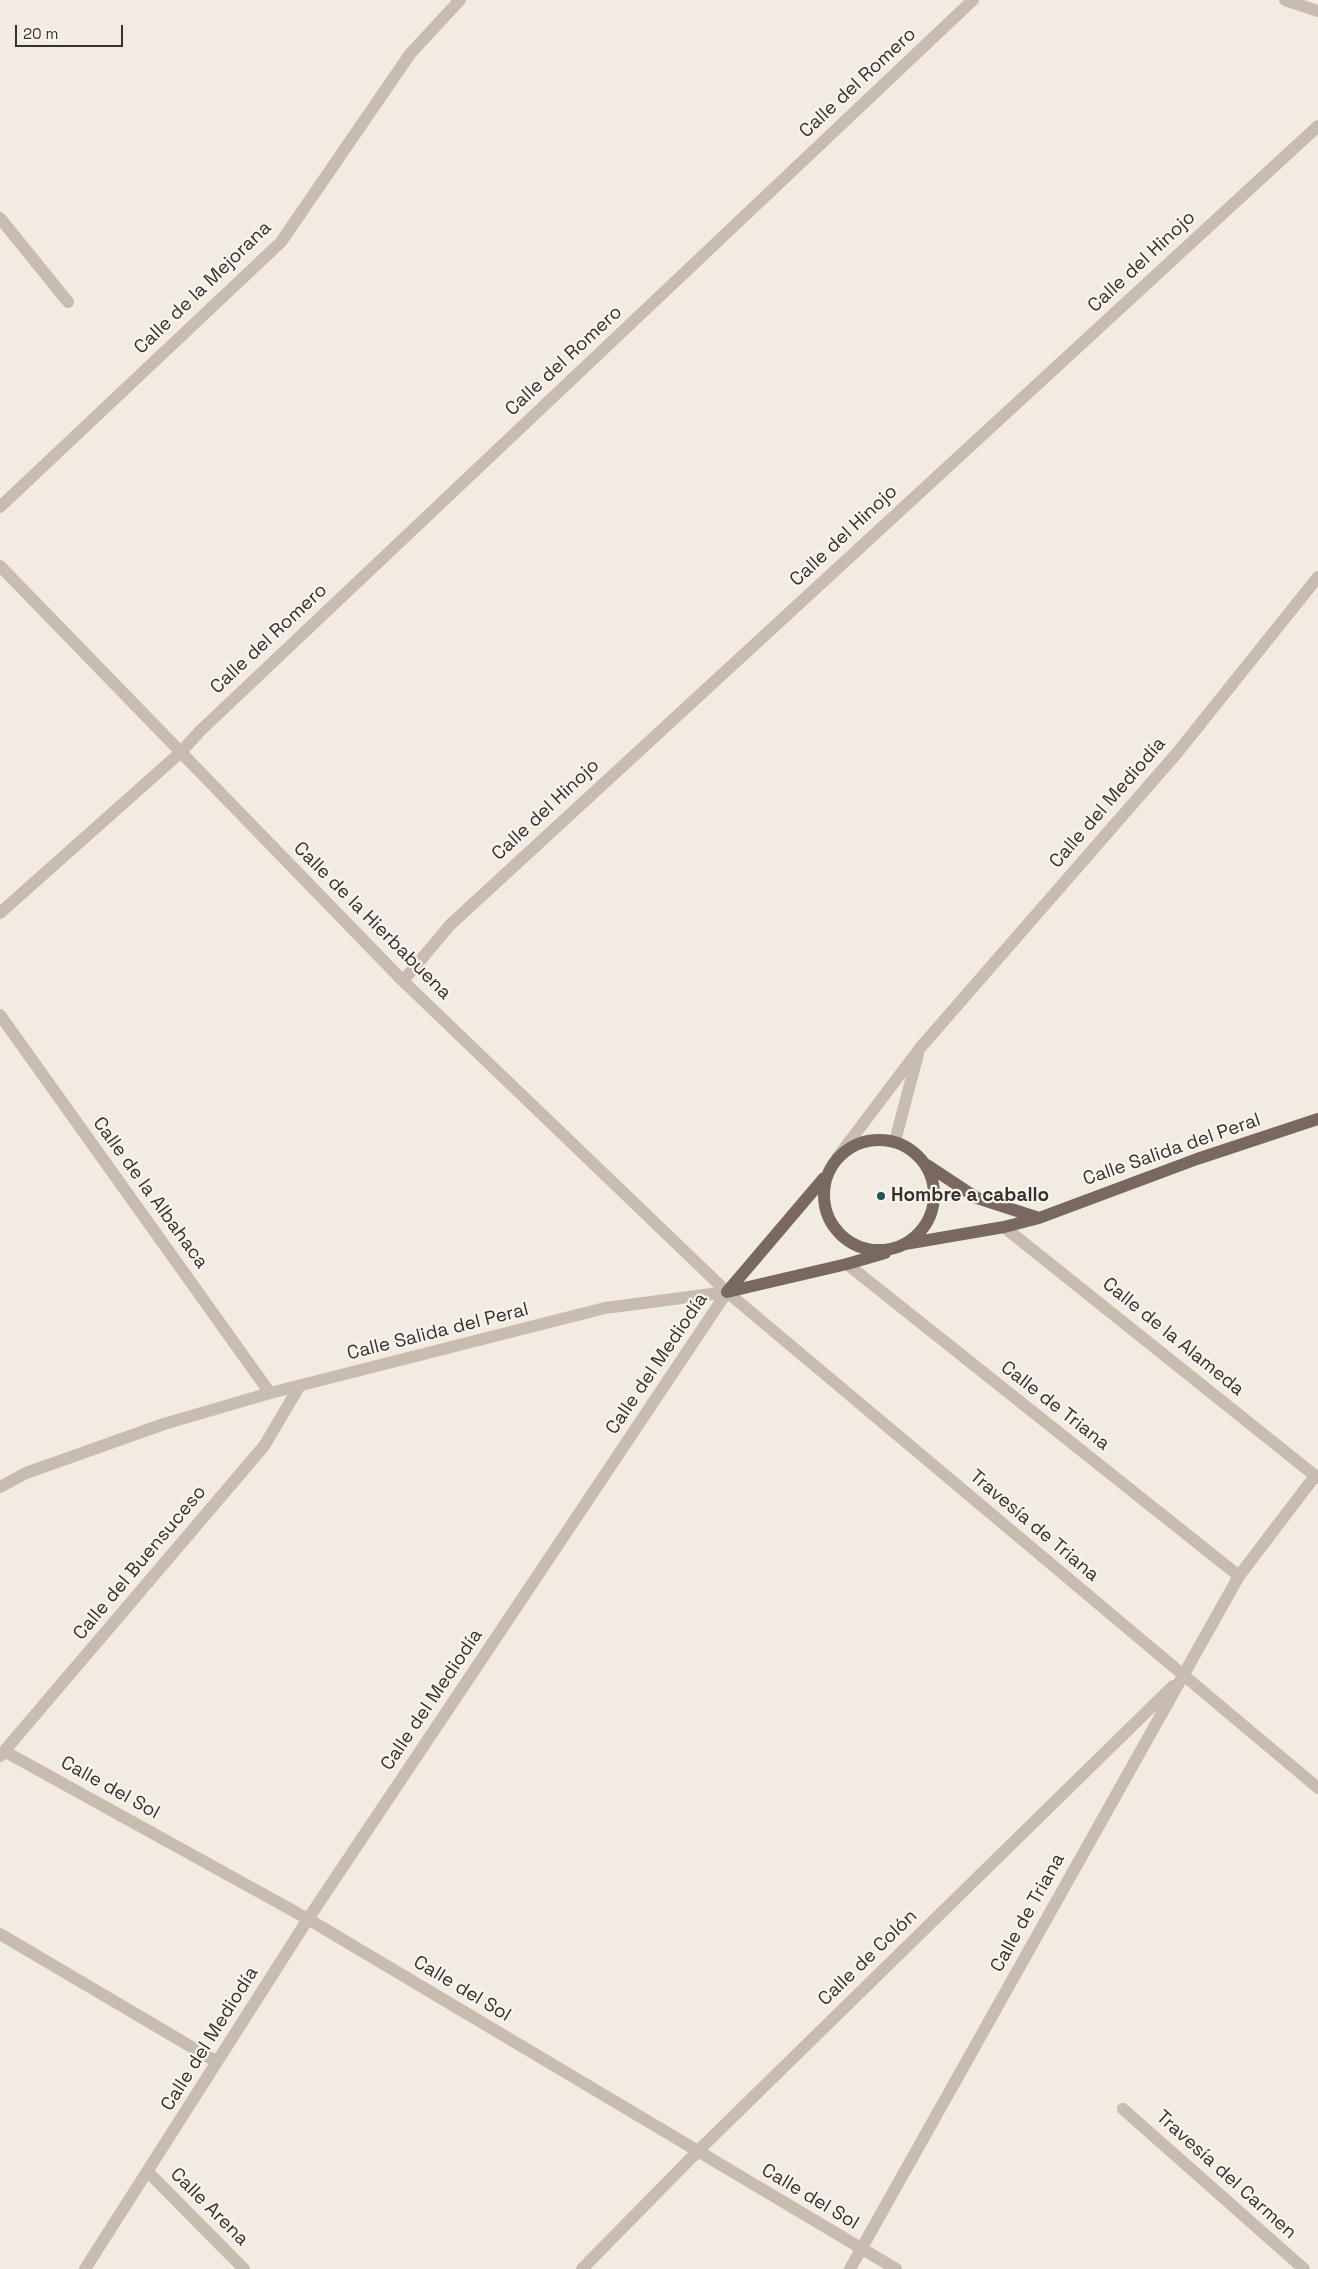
<!DOCTYPE html>
<meta charset="utf-8">
<style>
body{margin:0}
#map{position:relative;width:1318px;height:2269px;overflow:hidden;background:#f1ebe2;font-family:"Space Grotesk",sans-serif}
canvas{display:block}
.scale{position:absolute;left:15px;top:25px;width:108px;height:22px;box-sizing:border-box;border:2px solid #38302c;border-top:0;padding-left:6px;font-size:15px;line-height:18px;white-space:nowrap;color:#38302c;-webkit-text-stroke:4px #f9f4ee;paint-order:stroke}
</style>
<div id="map">
<canvas width="1318" height="2269"></canvas>
<div class="scale">20 m</div>
</div>
<script>
const ctx = document.querySelector('canvas').getContext('2d');
ctx.lineJoin = 'round';
function strokePath(path, color, width, dash) { ctx.strokeStyle = color; ctx.lineWidth = width; ctx.lineCap = dash ? 'butt' : 'round'; ctx.setLineDash(dash || []); ctx.stroke(path); }
function write(font, color, halo, rows, align = 'center') {
  ctx.font = font + ' "Space Grotesk",sans-serif'; ctx.lineWidth = 4.5; ctx.setLineDash([]); ctx.textBaseline = 'middle'; ctx.strokeStyle = halo; ctx.fillStyle = color; for (const [text, x, y, turn = 0] of rows) {
    ctx.save(); ctx.translate(x, y); ctx.rotate((+turn || 0) * Math.PI / 180); ctx.textAlign = isNaN(turn) ? turn : align; if (halo) ctx.strokeText(text, 0, 0); ctx.fillText(text, 0, 0); ctx.restore();
  }
}
strokePath(new Path2D(`
 M 1285,0 L 1318,11
 M 0,218 L 68,302
 M 0,507 L 281,242 L 410,54 L 460,0
 M 0,566 L 403,981 L 727,1292 L 1318,1788
 M 0,913 L 181,752 L 200,731 L 973,0
 M 403,981 L 450,925 L 1318,126
 M 0,1015 L 270,1393
 M 895,1141 L 918,1054
 M 837,1158 L 920,1048 L 1177,753 L 1318,577
 M 1004,1227 L 1318,1478
 M 847,1264 L 1239,1576
 M 0,1487 L 26,1473 L 164,1424 L 270,1393 L 605,1308 L 727,1292
 M 4,1751 L 308,1919 L 896,2269
 M 0,1756 L 264,1446 L 299,1387
 M 0,1934 L 217,2062
 M 1123,2109 L 1304,2269
 M 148,2172 L 244,2269
 M 85,2269 L 308,1919 L 727,1292
 M 582,2269 L 698,2151 L 1173,1686
 M 850,2269 L 1239,1576 L 1315,1476`), '#c8bbaf', 12);
strokePath(new Path2D(`
 M824 1195a55 55 0 1 1 110 0a55 55 0 1 1-110 0Z
 M 927,1165 L 977,1198 L 1039,1218
 M 905,1244 L 1004,1227 L 1039,1218 L 1197,1159 L 1318,1119
 M 727,1292 L 847,1264 L 885,1253
 M 727,1292 L 824,1178`), '#78685f', 12);
for (const [x, y, r, color] of [
 [881,1196,5,"#265155"]
]) { const dot = new Path2D(); dot.arc(x, y, r, 0, 2 * Math.PI); ctx.fillStyle = color; ctx.fill(dot); strokePath(dot, '#f9f4ee', 2); }
write('19px', '#38302c', '#f9f4ee', [
 ["Calle del Romero",858,83,-43],
 ["Calle del Hinojo",1142,262,-43],
 ["Calle de la Mejorana",203,288,-44],
 ["Calle del Romero",564,361,-43],
 ["Calle del Hinojo",844,536,-43],
 ["Calle del Romero",269,639,-43],
 ["Calle del Mediodía",1108,803,-49],
 ["Calle del Hinojo",546,810,-43],
 ["Calle de la Hierbabuena",372,921,45],
 ["Calle Salida del Peral",1172,1150,-19],
 ["Calle de la Albahaca",150,1193,54],
 ["Calle Salida del Peral",438,1332,-14],
 ["Calle de la Alameda",1173,1337,39],
 ["Calle del Mediodía",657,1364,-56],
 ["Calle de Triana",1055,1406,38],
 ["Travesía de Triana",1034,1526,40],
 ["Calle del Buensuceso",140,1563,-50],
 ["Calle del Mediodía",432,1700,-56],
 ["Calle del Sol",110,1788,29],
 ["Calle de Triana",1028,1913,-61],
 ["Calle de Colón",868,1958,-44],
 ["Calle del Sol",462,1989,31],
 ["Calle del Mediodía",210,2039,-58],
 ["Travesía del Carmen",1226,2175,42],
 ["Calle del Sol",810,2197,31],
 ["Calle Arena",209,2207,45]
]);
write('bold 19px', '#38302c', '#f9f4ee', [
 ["Hombre a caballo",891,1196]
], 'left');
</script>
